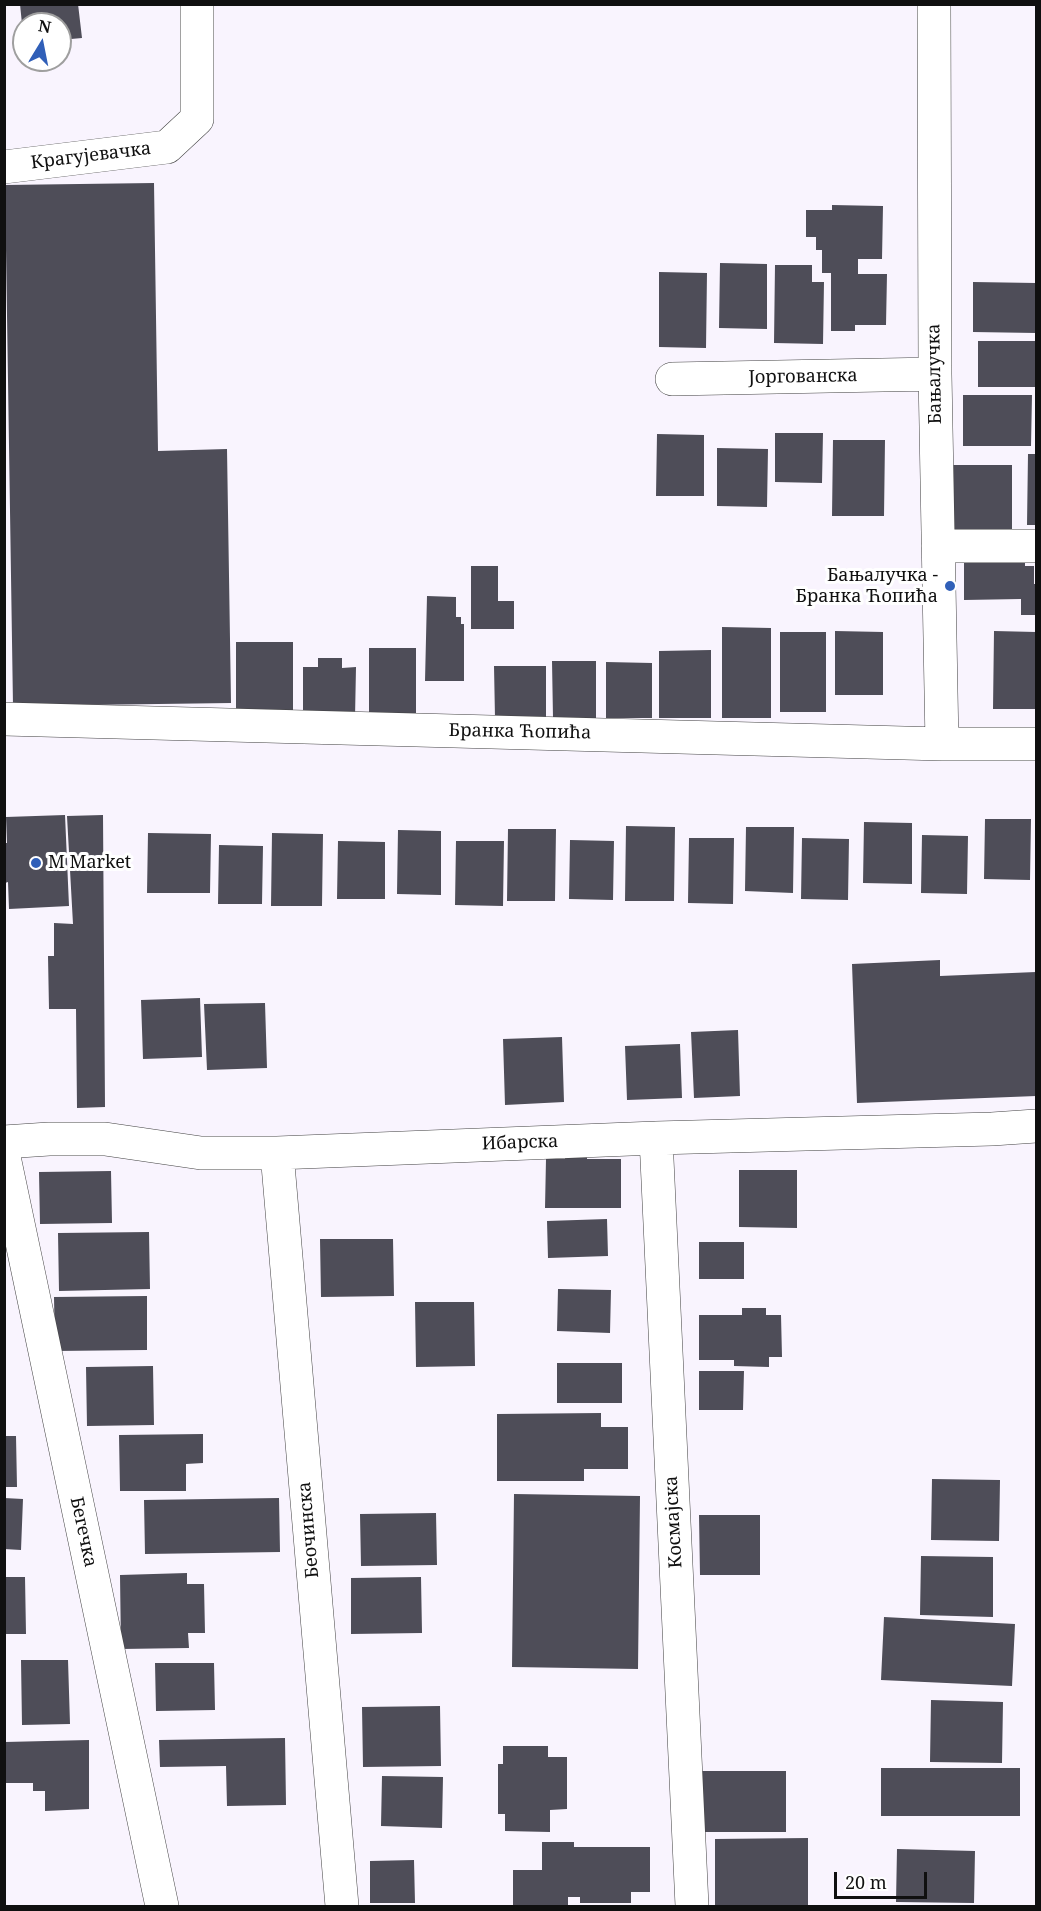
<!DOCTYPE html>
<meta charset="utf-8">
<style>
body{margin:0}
#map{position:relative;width:1041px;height:1911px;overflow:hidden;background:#f9f4fe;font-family:"Noto Serif",serif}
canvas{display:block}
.frame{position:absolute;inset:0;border:6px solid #101010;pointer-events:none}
.north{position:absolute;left:12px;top:12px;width:60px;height:60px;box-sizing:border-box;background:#fff;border:2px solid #9f9f9f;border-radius:50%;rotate:10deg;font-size:16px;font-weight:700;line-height:24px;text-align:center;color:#101010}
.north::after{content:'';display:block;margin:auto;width:21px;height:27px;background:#305fb8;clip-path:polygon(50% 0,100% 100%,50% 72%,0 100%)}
.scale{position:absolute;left:834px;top:1872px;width:93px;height:27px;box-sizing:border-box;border:3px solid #101010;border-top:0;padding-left:8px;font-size:18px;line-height:21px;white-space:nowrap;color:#101010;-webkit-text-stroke:4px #fff;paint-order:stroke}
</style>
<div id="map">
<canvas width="1041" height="1911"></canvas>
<div class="frame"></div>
<div class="north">N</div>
<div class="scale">20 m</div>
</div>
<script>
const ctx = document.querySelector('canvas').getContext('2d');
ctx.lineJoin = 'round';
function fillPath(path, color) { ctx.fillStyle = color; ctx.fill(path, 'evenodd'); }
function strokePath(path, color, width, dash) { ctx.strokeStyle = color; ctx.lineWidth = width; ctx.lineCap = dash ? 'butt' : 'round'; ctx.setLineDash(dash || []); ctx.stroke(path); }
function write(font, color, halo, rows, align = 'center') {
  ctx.font = font + ' "Noto Serif",serif'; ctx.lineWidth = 6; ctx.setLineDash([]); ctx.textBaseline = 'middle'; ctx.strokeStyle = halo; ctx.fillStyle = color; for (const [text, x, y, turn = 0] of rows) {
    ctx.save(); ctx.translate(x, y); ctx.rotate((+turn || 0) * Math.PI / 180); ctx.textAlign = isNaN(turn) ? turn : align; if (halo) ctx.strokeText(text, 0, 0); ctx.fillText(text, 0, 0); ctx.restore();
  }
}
fillPath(new Path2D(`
 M 20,4 L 78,4 L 82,38 L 60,40 L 60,24 L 22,24 Z
 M 154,183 L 158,451 L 227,449 L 231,703 L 13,706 L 5,185 Z
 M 832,205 L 883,206 L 882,259 L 858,259 L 858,274 L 887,274 L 886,325 L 855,325 L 855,331 L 831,331 L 831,273 L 822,273 L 822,250 L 816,250 L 816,237 L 806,237 L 806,210 L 832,210 Z
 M 720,263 L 767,264 L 767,329 L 719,328 Z
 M 775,265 L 812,265 L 812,282 L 824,282 L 823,344 L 774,343 Z
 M 659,272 L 707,273 L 706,348 L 659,347 Z
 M 973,282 L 1036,283 L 1036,333 L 973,332 Z
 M 978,341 L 1036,341 L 1036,387 L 978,387 Z
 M 963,395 L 1032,395 L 1031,446 L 963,446 Z
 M 775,433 L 823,433 L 822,483 L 775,482 Z
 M 657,434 L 704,435 L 704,496 L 656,496 Z
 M 833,440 L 885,440 L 884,516 L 832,516 Z
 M 717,448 L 768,449 L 767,507 L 717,506 Z
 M 1028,454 L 1036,454 L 1036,525 L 1027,525 Z
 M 952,465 L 1012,465 L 1012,533 L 951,533 Z
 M 1025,553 L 1025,566 L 1034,566 L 1034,584 L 1036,584 L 1036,615 L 1021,615 L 1021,599 L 964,600 L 964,554 Z
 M 471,566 L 498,566 L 498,601 L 514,601 L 514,629 L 471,629 Z
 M 427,596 L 456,597 L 456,617 L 461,617 L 461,624 L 464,624 L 464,681 L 425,681 Z
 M 722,627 L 771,628 L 771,718 L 722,718 Z
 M 835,631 L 883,632 L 883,695 L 835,695 Z
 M 994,631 L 1036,632 L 1036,709 L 993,709 Z
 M 780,632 L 826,632 L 826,712 L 780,712 Z
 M 236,642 L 293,642 L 293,718 L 236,718 Z
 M 369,648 L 416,648 L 416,718 L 369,718 Z
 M 711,650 L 711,718 L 659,718 L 659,651 Z
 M 318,658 L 342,658 L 342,668 L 356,667 L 355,718 L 303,718 L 303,667 L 318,667 Z
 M 552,661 L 596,661 L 596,718 L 553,718 Z
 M 606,662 L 652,663 L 652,718 L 606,718 Z
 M 494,666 L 546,666 L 546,718 L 495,718 Z
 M 65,815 L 69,906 L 9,909 L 8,882 L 5,883 L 5,843 L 7,843 L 6,817 Z
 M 103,815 L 105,1107 L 77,1108 L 76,1009 L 49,1009 L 48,956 L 54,956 L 54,923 L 73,924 L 67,816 Z
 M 985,819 L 1031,819 L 1030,880 L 984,879 Z
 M 864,822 L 912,823 L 912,884 L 863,883 Z
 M 626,826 L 675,827 L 674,901 L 625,901 Z
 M 746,827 L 794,827 L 793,893 L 745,891 Z
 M 508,829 L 556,829 L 555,901 L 507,901 Z
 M 398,830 L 441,831 L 441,895 L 397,894 Z
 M 148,833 L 211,834 L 210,893 L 147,893 Z
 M 272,833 L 323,834 L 322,906 L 271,906 Z
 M 922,835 L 968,836 L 967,894 L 921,893 Z
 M 689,838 L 734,838 L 733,904 L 688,903 Z
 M 802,838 L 849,839 L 848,900 L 801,899 Z
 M 570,840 L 614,841 L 613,900 L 569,899 Z
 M 338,841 L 385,842 L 385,899 L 337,899 Z
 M 456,841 L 504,841 L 503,906 L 455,905 Z
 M 219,845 L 263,846 L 262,904 L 218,904 Z
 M 940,960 L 940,976 L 1036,972 L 1036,1096 L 857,1103 L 852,964 Z
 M 200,998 L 202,1057 L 143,1059 L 141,1000 Z
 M 265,1003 L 267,1068 L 207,1070 L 204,1004 Z
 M 738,1030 L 740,1096 L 694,1098 L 691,1032 Z
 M 562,1037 L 564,1102 L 505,1105 L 503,1039 Z
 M 680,1044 L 682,1098 L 627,1100 L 625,1046 Z
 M 565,1150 L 587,1150 L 587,1159 L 621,1159 L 621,1208 L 545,1208 L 546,1159 L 565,1159 Z
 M 739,1170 L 797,1170 L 797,1228 L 739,1227 Z
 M 111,1171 L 112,1223 L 40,1224 L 39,1172 Z
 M 607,1219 L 608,1256 L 548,1258 L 547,1221 Z
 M 149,1232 L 150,1289 L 59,1291 L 58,1233 Z
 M 320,1239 L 393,1239 L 394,1296 L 321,1297 Z
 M 699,1242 L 744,1242 L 744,1279 L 699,1279 Z
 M 558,1289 L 611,1290 L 610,1333 L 557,1331 Z
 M 147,1296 L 147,1350 L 55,1351 L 54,1297 Z
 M 415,1302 L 474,1302 L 475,1366 L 416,1367 Z
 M 742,1308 L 766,1308 L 766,1315 L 781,1315 L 782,1357 L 769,1357 L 769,1367 L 734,1366 L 734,1360 L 699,1360 L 699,1315 L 742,1315 Z
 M 557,1363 L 622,1363 L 622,1403 L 557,1403 Z
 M 153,1366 L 154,1425 L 87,1426 L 86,1367 Z
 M 699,1371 L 744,1371 L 743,1410 L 699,1410 Z
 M 601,1413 L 601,1427 L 628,1427 L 628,1469 L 584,1469 L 584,1481 L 497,1481 L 497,1414 Z
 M 203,1434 L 203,1463 L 186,1464 L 186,1491 L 120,1491 L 119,1435 Z
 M 4,1436 L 16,1436 L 17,1487 L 4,1487 Z
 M 932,1479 L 1000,1480 L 999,1541 L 931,1540 Z
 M 514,1494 L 640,1496 L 638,1669 L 512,1667 Z
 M 4,1498 L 23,1499 L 21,1550 L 4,1549 Z
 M 279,1498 L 280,1552 L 145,1554 L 144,1500 Z
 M 436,1513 L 437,1565 L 361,1566 L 360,1514 Z
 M 699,1515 L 760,1515 L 760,1575 L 700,1575 Z
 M 921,1556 L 993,1557 L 993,1617 L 920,1615 Z
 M 187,1573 L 187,1584 L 204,1584 L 205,1633 L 188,1633 L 189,1648 L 121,1649 L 120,1575 Z
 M 4,1577 L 25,1577 L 26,1634 L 4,1634 Z
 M 421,1577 L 422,1633 L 351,1634 L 351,1578 Z
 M 884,1617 L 1015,1624 L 1012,1686 L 881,1680 Z
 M 21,1660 L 68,1660 L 70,1724 L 22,1725 Z
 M 155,1663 L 214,1663 L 215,1710 L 156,1711 Z
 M 931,1700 L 1003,1702 L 1002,1763 L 930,1762 Z
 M 440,1706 L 441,1766 L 363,1767 L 362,1707 Z
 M 285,1738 L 286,1805 L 227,1806 L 226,1766 L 160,1767 L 159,1740 Z
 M 89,1740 L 89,1809 L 45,1811 L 45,1791 L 33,1791 L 33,1783 L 5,1783 L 5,1742 Z
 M 503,1746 L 548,1746 L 548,1757 L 567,1757 L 567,1809 L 550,1810 L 550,1832 L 505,1831 L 505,1814 L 498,1814 L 498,1764 L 503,1764 Z
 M 881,1768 L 1020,1768 L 1020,1816 L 881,1816 Z
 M 702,1771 L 786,1771 L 786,1832 L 702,1832 Z
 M 382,1776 L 443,1777 L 442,1828 L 381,1826 Z
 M 808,1838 L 808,1906 L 715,1906 L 715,1839 Z
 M 542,1842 L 574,1842 L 574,1847 L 650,1847 L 650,1892 L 631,1892 L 631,1903 L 580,1903 L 580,1897 L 568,1897 L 568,1906 L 513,1906 L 513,1870 L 542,1870 Z
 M 897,1849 L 975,1851 L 974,1903 L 896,1902 Z
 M 414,1860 L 415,1903 L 370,1903 L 370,1861 Z`), '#4e4d58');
const minor = new Path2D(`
 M 934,4 L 935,374 L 942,744
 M 4,167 L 167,147 L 197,119 L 197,4
 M 672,379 L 935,374
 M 938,546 L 1036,546
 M 4,719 L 942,744 L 1036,744
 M 656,1138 L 692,1906
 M 4,1142 L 49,1139 L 105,1139 L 201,1153 L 277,1153 L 656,1138 L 992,1129 L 1036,1126
 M 277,1153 L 342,1906
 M 4,1157 L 162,1906`);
strokePath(minor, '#434343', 34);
strokePath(minor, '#fff', 33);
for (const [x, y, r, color] of [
 [950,586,6,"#305fb8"],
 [36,863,6,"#305fb8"]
]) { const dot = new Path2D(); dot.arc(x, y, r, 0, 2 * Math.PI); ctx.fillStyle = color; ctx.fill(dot); strokePath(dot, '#fff', 2); }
write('18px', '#101010', '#fff', [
 ["Крагујевачка",91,156,-7],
 ["Бањалучка",935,374,-91],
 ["Јоргованска",803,377,-1],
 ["Бранка Ћопића",520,732,1],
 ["Ибарска",520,1143,-2],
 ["Космајска",674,1522,-93],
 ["Беочинска",309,1530,-95],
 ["Бегечка",83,1532,78]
]);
write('18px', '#101010', '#fff', [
 ["Бањалучка -",938,576],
 ["Бранка Ћопића",938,597],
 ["M Market",48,863,"left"]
], 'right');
</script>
